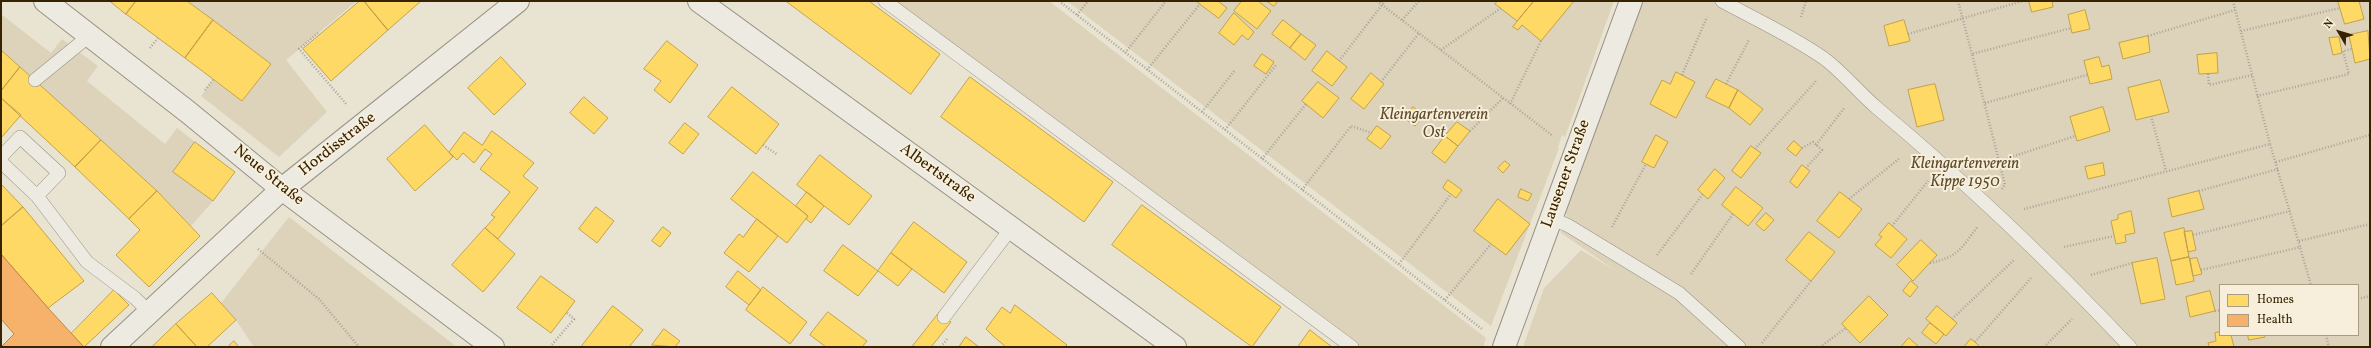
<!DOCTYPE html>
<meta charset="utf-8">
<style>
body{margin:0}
#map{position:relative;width:2371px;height:348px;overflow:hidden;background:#e9e3d2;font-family:Vollkorn,serif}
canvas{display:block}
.frame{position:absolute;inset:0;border:2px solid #372202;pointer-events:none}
.legend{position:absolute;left:2219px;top:284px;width:140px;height:52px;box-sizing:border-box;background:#f7efdb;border:1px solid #aa9d84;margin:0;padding:5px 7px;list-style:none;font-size:12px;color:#372202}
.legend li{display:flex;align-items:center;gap:8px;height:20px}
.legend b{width:20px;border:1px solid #aa9d84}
.north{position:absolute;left:2319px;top:12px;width:40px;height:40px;-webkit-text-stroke:3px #f7efdb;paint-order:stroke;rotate:308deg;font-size:11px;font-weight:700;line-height:16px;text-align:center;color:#372202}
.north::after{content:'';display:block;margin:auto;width:14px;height:18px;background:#372202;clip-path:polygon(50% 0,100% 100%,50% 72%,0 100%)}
</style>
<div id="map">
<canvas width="2371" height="348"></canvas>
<div class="frame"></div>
<ul class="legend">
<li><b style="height:11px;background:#ffd966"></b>Homes</li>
<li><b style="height:11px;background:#f6b26b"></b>Health</li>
</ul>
<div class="north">N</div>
</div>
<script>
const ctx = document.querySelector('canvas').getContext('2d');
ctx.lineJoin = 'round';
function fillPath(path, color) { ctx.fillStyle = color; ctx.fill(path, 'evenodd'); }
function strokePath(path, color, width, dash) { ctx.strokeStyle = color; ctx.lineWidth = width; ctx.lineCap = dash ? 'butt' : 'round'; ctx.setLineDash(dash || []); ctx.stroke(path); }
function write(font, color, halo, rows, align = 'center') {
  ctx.font = font + ' Vollkorn,serif'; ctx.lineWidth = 4; ctx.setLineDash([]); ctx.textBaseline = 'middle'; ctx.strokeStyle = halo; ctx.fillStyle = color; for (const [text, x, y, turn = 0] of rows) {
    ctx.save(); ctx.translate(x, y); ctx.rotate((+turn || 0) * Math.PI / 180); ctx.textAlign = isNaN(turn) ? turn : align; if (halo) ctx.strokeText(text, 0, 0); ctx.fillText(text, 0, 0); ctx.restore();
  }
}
fillPath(new Path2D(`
 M 187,1 L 357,1 L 286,60 L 327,112 L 279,157 L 201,96 L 213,80 L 242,101 L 271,64 Z
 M 885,1 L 1049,1 L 1486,338 L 1483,347 L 1352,347 Z
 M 1067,1 L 1614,1 L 1565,137 L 1562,135 L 1558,147 L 1559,148 L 1491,326 Z
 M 1639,1 L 2370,1 L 2370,347 L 1523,347 L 1544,288 L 1581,250 L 1616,271 L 1561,233 L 1567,215 L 1559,210 ZM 2220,285 L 2358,285 L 2358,335 L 2220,335 Z
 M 1,14 L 51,53 L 62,39 L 98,66 L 87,81 L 165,144 L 177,128 L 195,142 L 173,172 L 213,201 L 191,226 L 157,191 L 1,50 Z
 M 289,217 L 457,347 L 254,347 L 236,320 L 221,303 Z`), '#ddd3ba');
const homes = new Path2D(`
 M 110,1 L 136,1 L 126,14 Z
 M 136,1 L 187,1 L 213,20 L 185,58 L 126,14 Z
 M 360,1 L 364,1 L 388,30 L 331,81 L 303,49 Z
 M 364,1 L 421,1 L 388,30 Z
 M 786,1 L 869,1 L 940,54 L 911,94 Z
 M 1196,1 L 1218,1 L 1227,8 L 1219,18 Z
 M 1242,1 L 1258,1 L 1271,11 L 1257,29 L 1234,11 Z
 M 1267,1 L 1278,1 L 1274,6 Z
 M 1498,1 L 1534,1 L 1517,21 L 1495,4 Z
 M 1534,1 L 1574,1 L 1541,41 L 1522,25 L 1518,30 L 1513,27 Z
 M 2029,1 L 2052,1 L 2053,7 L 2032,12 Z
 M 2338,1 L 2359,1 L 2364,19 L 2345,24 Z
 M 2085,10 L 2090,29 L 2072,33 L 2068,15 Z
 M 1234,13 L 1254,32 L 1248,40 L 1242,35 L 1234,45 L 1219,33 Z
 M 213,20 L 271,64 L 242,101 L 185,58 Z
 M 1283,20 L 1301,34 L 1290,48 L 1272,34 Z
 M 1904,20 L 1910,41 L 1889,46 L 1884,26 Z
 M 2368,31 L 2370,59 L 2355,63 L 2349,35 Z
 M 1301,34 L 1316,45 L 1305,60 L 1290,48 Z
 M 2148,36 L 2150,52 L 2123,59 L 2119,43 Z
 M 2339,37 L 2342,53 L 2333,55 L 2329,38 Z
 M 667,41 L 698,65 L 670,103 L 654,90 L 661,81 L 644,69 Z
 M 1,50 L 20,67 L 1,91 Z
 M 1327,51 L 1347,67 L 1332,86 L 1312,71 Z
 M 2217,53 L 2218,73 L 2199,74 L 2197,55 Z
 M 1262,54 L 1274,62 L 1266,74 L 1254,66 Z
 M 501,57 L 526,84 L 494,115 L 468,88 Z
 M 2099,57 L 2102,67 L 2109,65 L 2112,79 L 2090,84 L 2084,61 Z
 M 20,67 L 101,140 L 75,167 L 1,98 L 1,91 Z
 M 1676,72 L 1695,82 L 1676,118 L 1650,104 L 1662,80 L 1670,84 Z
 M 1371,73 L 1384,84 L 1364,109 L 1351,99 Z
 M 970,77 L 1113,182 L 1084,222 L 941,117 Z
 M 1716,79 L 1738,90 L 1729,108 L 1706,97 Z
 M 2160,80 L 2169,112 L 2136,120 L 2128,88 Z
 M 1318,82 L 1339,98 L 1323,118 L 1302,101 Z
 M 1935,84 L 1944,120 L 1917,127 L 1908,90 Z
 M 732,87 L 779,124 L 756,154 L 708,117 Z
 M 1738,90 L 1763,109 L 1750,125 L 1729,108 Z
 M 584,97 L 608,118 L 594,134 L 570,113 Z
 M 1,98 L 21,115 L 1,138 Z
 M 1413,107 L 1424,115 L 1415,126 L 1404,118 Z
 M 2103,107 L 2110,131 L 2077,141 L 2070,117 Z
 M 1457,122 L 1470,131 L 1458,146 L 1445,136 Z
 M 685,123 L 699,134 L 683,154 L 669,143 Z
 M 425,125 L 453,157 L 415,191 L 387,159 Z
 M 1377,126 L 1391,136 L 1381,149 L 1367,139 Z
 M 492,131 L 534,163 L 523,176 L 538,188 L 498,239 L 485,228 L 495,217 L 491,215 L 510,192 L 480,169 L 492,154 L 485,149 L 474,163 L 463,153 L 457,160 L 449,152 L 464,132 L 482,145 Z
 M 1656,135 L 1668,142 L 1654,168 L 1642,162 Z
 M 1445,136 L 1458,146 L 1445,163 L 1432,153 Z
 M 101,140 L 157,191 L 129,219 L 75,167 Z
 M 1794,141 L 1802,148 L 1796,156 L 1787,149 Z
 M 195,142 L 235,172 L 213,201 L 173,172 Z
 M 1751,146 L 1761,153 L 1741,178 L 1732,171 Z
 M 820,155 L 872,196 L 849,225 L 797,185 Z
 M 1505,161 L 1510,165 L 1503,173 L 1498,168 Z
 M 2103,163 L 2105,175 L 2088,179 L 2085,167 Z
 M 1802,165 L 1810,171 L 1797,188 L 1790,182 Z
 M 1715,169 L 1725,178 L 1708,199 L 1698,190 Z
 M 753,172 L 808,216 L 787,243 L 731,199 Z
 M 1448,180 L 1462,190 L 1456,198 L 1443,188 Z
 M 1,184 L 23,207 L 1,226 Z
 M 1736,187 L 1763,208 L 1748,226 L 1722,205 Z
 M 1521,189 L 1532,194 L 1528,201 L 1518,197 Z
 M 157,191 L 200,236 L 149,287 L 116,255 L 140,230 L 129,219 Z
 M 2199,191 L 2204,209 L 2172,217 L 2168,199 Z
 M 807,192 L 824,206 L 811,223 L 806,219 L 808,216 L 796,206 Z
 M 1840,192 L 1862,209 L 1839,238 L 1817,221 Z
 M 1498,199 L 1530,224 L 1506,255 L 1474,231 Z
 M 1142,205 L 1281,307 L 1252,347 L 1112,245 Z
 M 23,207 L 84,281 L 48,308 L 1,254 L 1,226 Z
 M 596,207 L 614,221 L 597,243 L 579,229 Z
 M 2131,211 L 2135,233 L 2125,235 L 2126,242 L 2116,244 L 2111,221 L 2118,219 L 2118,215 Z
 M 1766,213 L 1774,220 L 1764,231 L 1756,224 Z
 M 757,219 L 778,236 L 749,272 L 724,253 L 739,234 L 743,237 Z
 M 914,222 L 967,262 L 944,293 L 891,253 Z
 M 1889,223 L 1907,239 L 1891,258 L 1875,245 L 1882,237 L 1879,235 Z
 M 663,227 L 671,233 L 660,247 L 652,241 Z
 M 485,228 L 515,254 L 483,292 L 452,265 Z
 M 2184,228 L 2189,257 L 2171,261 L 2164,233 Z
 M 2192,231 L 2196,250 L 2188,252 L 2184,232 Z
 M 1809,232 L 1835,252 L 1811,281 L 1786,260 Z
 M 1921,240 L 1937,255 L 1913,281 L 1897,265 Z
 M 843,245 L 878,271 L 858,296 L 824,271 Z
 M 891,253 L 912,269 L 898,286 L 878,271 Z
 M 2189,257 L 2194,281 L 2176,285 L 2171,261 Z
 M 2157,258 L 2165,299 L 2141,304 L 2132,263 Z
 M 2197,258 L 2202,274 L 2193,276 L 2190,259 Z
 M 738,271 L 761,290 L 749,305 L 726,287 Z
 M 541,276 L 575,301 L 551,333 L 517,308 Z
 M 1911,281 L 1918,287 L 1910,297 L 1903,291 Z
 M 763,287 L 807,322 L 790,344 L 746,310 Z
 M 114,290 L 129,305 L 84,347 L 71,334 Z
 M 2210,291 L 2215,311 L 2190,317 L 2186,297 Z
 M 212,293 L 236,320 L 207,347 L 197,347 L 176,324 Z
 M 1869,296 L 1888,315 L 1860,343 L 1842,324 Z
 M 1015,305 L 1067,345 L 1065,347 L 1006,347 L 993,336 L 986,329 L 1002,307 L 1010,313 Z
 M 613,306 L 643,330 L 629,347 L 581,347 Z
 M 1937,306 L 1957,323 L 1946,336 L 1926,319 Z
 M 828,312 L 867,341 L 862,347 L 826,347 L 810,335 Z
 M 939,313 L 951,322 L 931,347 L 912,347 Z
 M 1930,323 L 1944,334 L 1936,344 L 1922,333 Z
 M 176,324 L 197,347 L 152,347 Z
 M 664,329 L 680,341 L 675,347 L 652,345 Z
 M 1310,330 L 1332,347 L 1298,347 Z
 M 2220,332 L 2220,335 L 2231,335 L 2234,347 L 2209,347 L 2208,343 L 2216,341 L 2215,333 Z
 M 2248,335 L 2264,335 L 2265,337 L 2249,340 Z
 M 966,337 L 979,347 L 959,347 Z
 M 1909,338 L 1919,347 L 1901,347 Z
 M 1971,339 L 1975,342 L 1980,347 L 1964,347 Z
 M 234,341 L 239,347 L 228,347 Z`);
fillPath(homes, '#ffd966');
strokePath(homes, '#c3a248', 1);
const health = new Path2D(`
 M 1,254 L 48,308 L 84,347 L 1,347 L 14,334 L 1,319 Z`);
fillPath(health, '#f6b26b');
strokePath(health, '#bd874c', 1);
const service = new Path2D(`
 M 885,1 L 1352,347
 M 1722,1 C 1755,19 1790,35 1822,57 C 1842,71 1858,92 1877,108 C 1967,183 2050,262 2130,347
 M 35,80 L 89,36
 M 1,157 L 20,137 L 59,173 L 37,196
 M 1,162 L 37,196 L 87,262 L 135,298 L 149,312
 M 1551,218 L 1569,226 L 1679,293 L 1739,347
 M 944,317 L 1012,227`);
const minor = new Path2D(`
 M 45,1 L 188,112 L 282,189 L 493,347
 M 699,1 L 1175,347
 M 112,347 L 282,189 L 518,1
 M 1504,347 L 1631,1`);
strokePath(service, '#989284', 14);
strokePath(minor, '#989284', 24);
strokePath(new Path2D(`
 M 1059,1 L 1482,329
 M 1377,1 L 1553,136
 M 1958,1 L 1972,54
 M 2233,1 L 2270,144
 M 1077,15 L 1088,1
 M 1801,17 L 1806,1
 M 1402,20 L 1419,1
 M 2241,31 L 2340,8
 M 318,33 L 299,49 L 347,105
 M 1908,34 L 2023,1
 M 2148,36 L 2235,10
 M 150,48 L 158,38
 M 1441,50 L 1501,8
 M 1125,53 L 1166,1
 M 1339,61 L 1385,1
 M 1147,70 L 1200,4
 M 2208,74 L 2209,85 L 2252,75
 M 1682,75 L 1707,17
 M 1381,82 L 1419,33
 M 1726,84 L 1749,40
 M 205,90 L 213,80
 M 2257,96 L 2349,74 L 2343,51 L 2352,49
 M 1985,103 L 2087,75
 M 1510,104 L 1541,41
 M 1202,112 L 1235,70
 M 2151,116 L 2166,171
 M 1225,130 L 1276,65
 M 1470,131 L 1503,98
 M 763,145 L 778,155
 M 1816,145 L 1845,107
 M 1802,148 L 1813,142 L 1822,150 L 1806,168
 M 1755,149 L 1816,81
 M 1262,159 L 1306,104
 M 1999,161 L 2075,136
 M 2276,162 L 2370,135
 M 2002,189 L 2005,185 L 1972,54 L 2071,28
 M 1302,190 L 1351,126 L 1372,133
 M 2199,191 L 2278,169
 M 1849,199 L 1900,158
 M 2024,209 L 2270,144 L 2311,285
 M 1892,226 L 1928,181
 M 1612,227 L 1646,164
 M 2193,235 L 2290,211
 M 2299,241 L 2370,224
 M 2064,247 L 2114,236
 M 258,249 L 319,299 L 359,347
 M 1657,255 L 1703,194
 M 1930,263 C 1958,257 1961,249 1978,226
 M 1399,264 L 1451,194
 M 2201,270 L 2301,247
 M 1691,274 L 1733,214
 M 2091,275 L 2132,263
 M 2358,299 L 2370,296
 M 1445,300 L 1491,244
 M 2215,311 L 2220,310
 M 1952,319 L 2014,260
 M 2326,335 L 2329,347
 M 1975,342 L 2031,278
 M 1762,343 L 1811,281
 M 550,347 L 574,319 L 566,312
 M 941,347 L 947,339
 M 1820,347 L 1846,328
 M 2044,347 L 2072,319`), '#a9a49a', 2.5, [1, 2]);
strokePath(service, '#edeae1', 13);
strokePath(minor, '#edeae1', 22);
write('italic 16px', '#5e4b2b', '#f7efdb', [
 ["Kleingartenverein",1434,116],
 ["Ost",1434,134],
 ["Kleingartenverein",1965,165],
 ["Kippe 1950",1965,183]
]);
write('16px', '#372202', '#f7efdb', [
 ["Hordisstraße",338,145,-38],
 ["Albertstraße",937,174,36],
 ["Lausener Straße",1567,174,-70],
 ["Neue Straße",268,176,39]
]);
</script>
